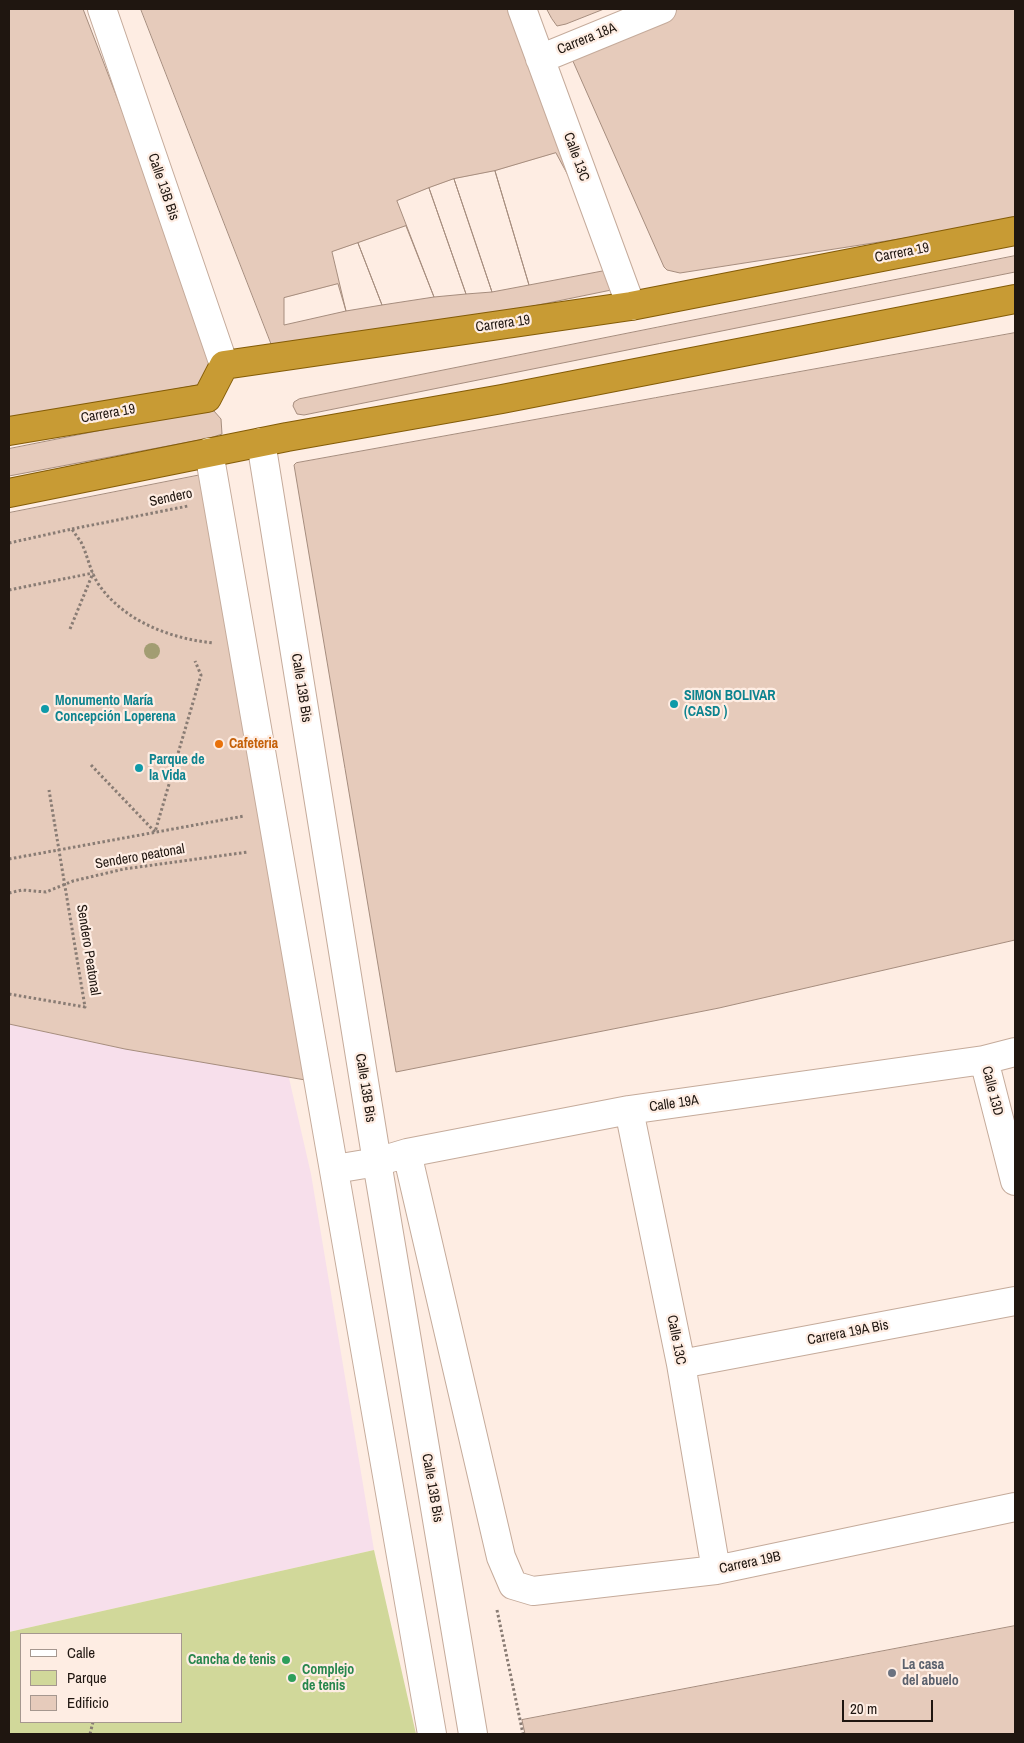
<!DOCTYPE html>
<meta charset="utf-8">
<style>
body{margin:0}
#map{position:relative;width:1024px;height:1743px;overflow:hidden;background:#feede3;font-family:"Archivo Narrow",sans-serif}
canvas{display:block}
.frame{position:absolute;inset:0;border:10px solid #1f1610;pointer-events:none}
.legend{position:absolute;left:20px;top:1633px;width:162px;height:90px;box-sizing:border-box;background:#feede3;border:1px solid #a5978f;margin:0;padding:6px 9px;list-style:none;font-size:15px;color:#1f1610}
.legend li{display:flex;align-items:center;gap:10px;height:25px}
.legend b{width:25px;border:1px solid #a5978f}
.scale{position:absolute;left:842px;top:1700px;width:91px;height:22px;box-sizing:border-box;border:2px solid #1f1610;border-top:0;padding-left:6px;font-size:15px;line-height:18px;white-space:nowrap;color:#1f1610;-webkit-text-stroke:4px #feede3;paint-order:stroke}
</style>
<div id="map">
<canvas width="1024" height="1743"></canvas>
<div class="frame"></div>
<ul class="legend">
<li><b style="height:6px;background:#fff"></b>Calle</li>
<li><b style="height:14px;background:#d1d89a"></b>Parque</li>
<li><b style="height:14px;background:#e6cbbb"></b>Edificio</li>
</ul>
<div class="scale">20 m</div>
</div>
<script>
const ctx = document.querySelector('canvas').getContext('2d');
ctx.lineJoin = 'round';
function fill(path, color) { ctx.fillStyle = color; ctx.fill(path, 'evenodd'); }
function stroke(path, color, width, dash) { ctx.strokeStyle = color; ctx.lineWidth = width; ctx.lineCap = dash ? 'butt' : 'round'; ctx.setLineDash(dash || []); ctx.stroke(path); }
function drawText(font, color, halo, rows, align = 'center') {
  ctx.font = font + ' "Archivo Narrow",sans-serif'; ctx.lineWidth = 4.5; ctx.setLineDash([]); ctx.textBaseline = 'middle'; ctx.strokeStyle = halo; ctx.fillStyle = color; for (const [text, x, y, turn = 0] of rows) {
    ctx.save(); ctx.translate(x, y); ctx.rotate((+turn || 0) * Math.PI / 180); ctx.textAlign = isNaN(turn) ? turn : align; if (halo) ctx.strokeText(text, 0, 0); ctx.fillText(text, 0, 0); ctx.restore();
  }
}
fill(new Path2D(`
 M9,1024l116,25 161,16 25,109 63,376 -365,82z`), '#f7dfeb');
fill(new Path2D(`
 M374,1550l42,184h-407v-102zM21,1634h160v88h-160z`), '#d1d89a');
const building = new Path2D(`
 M9,9h74l140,364 -3,8 -211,38z
 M141,9h379l101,279 -341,70 -4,-2z
 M547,9h57l-38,15 -9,2 -5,-7z
 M679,9h336v212l-335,52 -13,-3 -3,-3 -92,-208 10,-12z
 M556,153l62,115 -89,17 -34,-114z
 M495,171l34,114 -37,7 -38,-113z
 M454,179l38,113 -26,2 -37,-106z
 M429,188l37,106 -32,3 -37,-96z
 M406,226l28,71 -52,8 -24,-62z
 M358,243l24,62 -36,6 -14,-59z
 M1015,256v16l-711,143 -7,-1 -4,-8 1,-4 5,-3z
 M338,284l8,27 -62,14v-27z
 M1015,333v607l-296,68 -323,64 -102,-607 2,-2z
 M203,410l11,1 7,8 1,15 -12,4 -201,38v-27z
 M206,474l111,608 -192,-33 -116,-25v-511z
 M1015,1626v108h-490l-3,-14z`);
fill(building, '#e6cbbb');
stroke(building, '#a68d7e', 1);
const minor = new Path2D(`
 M102,9l122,356
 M522,9l109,297
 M540,59l122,-50
 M261,442l116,720 96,572
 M209,452l223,1282
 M984,1060l31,121
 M629,1110l52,254 35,206
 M407,1153l94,404 12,28 20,6 183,-21 299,-63
 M335,1169l42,-7 30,-9 222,-43 355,-50 31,-8
 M681,1364l334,-63`);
const trunk = new Path2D(`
 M9,431l198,-33 17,-33 407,-59 384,-75
 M9,493l278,-56 215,-38 513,-100`);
stroke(minor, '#c5ab9b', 30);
stroke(trunk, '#845c07', 30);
stroke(new Path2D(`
 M72,529l116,-23
 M9,543l63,-14c3,5 6,9 9,13 7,14 9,30 18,43 26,37 73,54 115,58
 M9,590l84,-17
 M70,629l23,-56
 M91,765l64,67 46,-157 -6,-14
 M9,859l235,-43
 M9,893l13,-3 24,2 27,-11 51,-12 124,-17
 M9,994l76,13 -36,-217
 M497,1610l26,124
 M90,1734l3,-12`), '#897c74', 3, [2.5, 2.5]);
stroke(minor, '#fff', 28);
stroke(trunk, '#c89b34', 28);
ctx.fillStyle = '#a29d72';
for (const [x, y] of [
 [152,651]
]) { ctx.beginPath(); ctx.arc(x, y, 8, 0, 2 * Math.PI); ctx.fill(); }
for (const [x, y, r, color] of [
 [674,704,5,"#0f9aa8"],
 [45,709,5,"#0f9aa8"],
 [219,744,5,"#e8710a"],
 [139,768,5,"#0f9aa8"],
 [286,1660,5,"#2e9e5b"],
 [892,1673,5,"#6b7280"],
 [292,1678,5,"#2e9e5b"]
]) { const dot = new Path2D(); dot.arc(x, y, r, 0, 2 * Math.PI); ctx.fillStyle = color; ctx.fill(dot); stroke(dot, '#feede3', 2); }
drawText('14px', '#1f1610', '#feede3', [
 ["Carrera 18A",587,39,-22],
 ["Calle 13C",576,157,70],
 ["Calle 13B Bis",163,187,71],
 ["Carrera 19",902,253,-11],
 ["Carrera 19",503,324,-8],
 ["Carrera 19",108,414,-10],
 ["Sendero",171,498,-12],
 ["Calle 13B Bis",301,688,81],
 ["Sendero peatonal",140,857,-10],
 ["Sendero Peatonal",88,950,81],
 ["Calle 13B Bis",365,1088,81],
 ["Calle 13D",992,1091,76],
 ["Calle 19A",674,1104,-8],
 ["Carrera 19A Bis",848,1333,-11],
 ["Calle 13C",676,1340,79],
 ["Calle 13B Bis",432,1488,80],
 ["Carrera 19B",750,1563,-12]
]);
drawText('bold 14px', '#0d838f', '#feede3', [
 ["SIMON BOLIVAR",684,696],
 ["(CASD )",684,712],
 ["Monumento María",55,701],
 ["Concepción Loperena",55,717],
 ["Parque de",149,760],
 ["la Vida",149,776]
], 'left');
drawText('bold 14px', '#c56008', '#feede3', [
 ["Cafeteria",229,744]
], 'left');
drawText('bold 14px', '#27864d', '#feede3', [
 ["Cancha de tenis",276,1660],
 ["Complejo",302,1670,"left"],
 ["de tenis",302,1686,"left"]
], 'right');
drawText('bold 14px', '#5b616d', '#feede3', [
 ["La casa",902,1665],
 ["del abuelo",902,1681]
], 'left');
</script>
